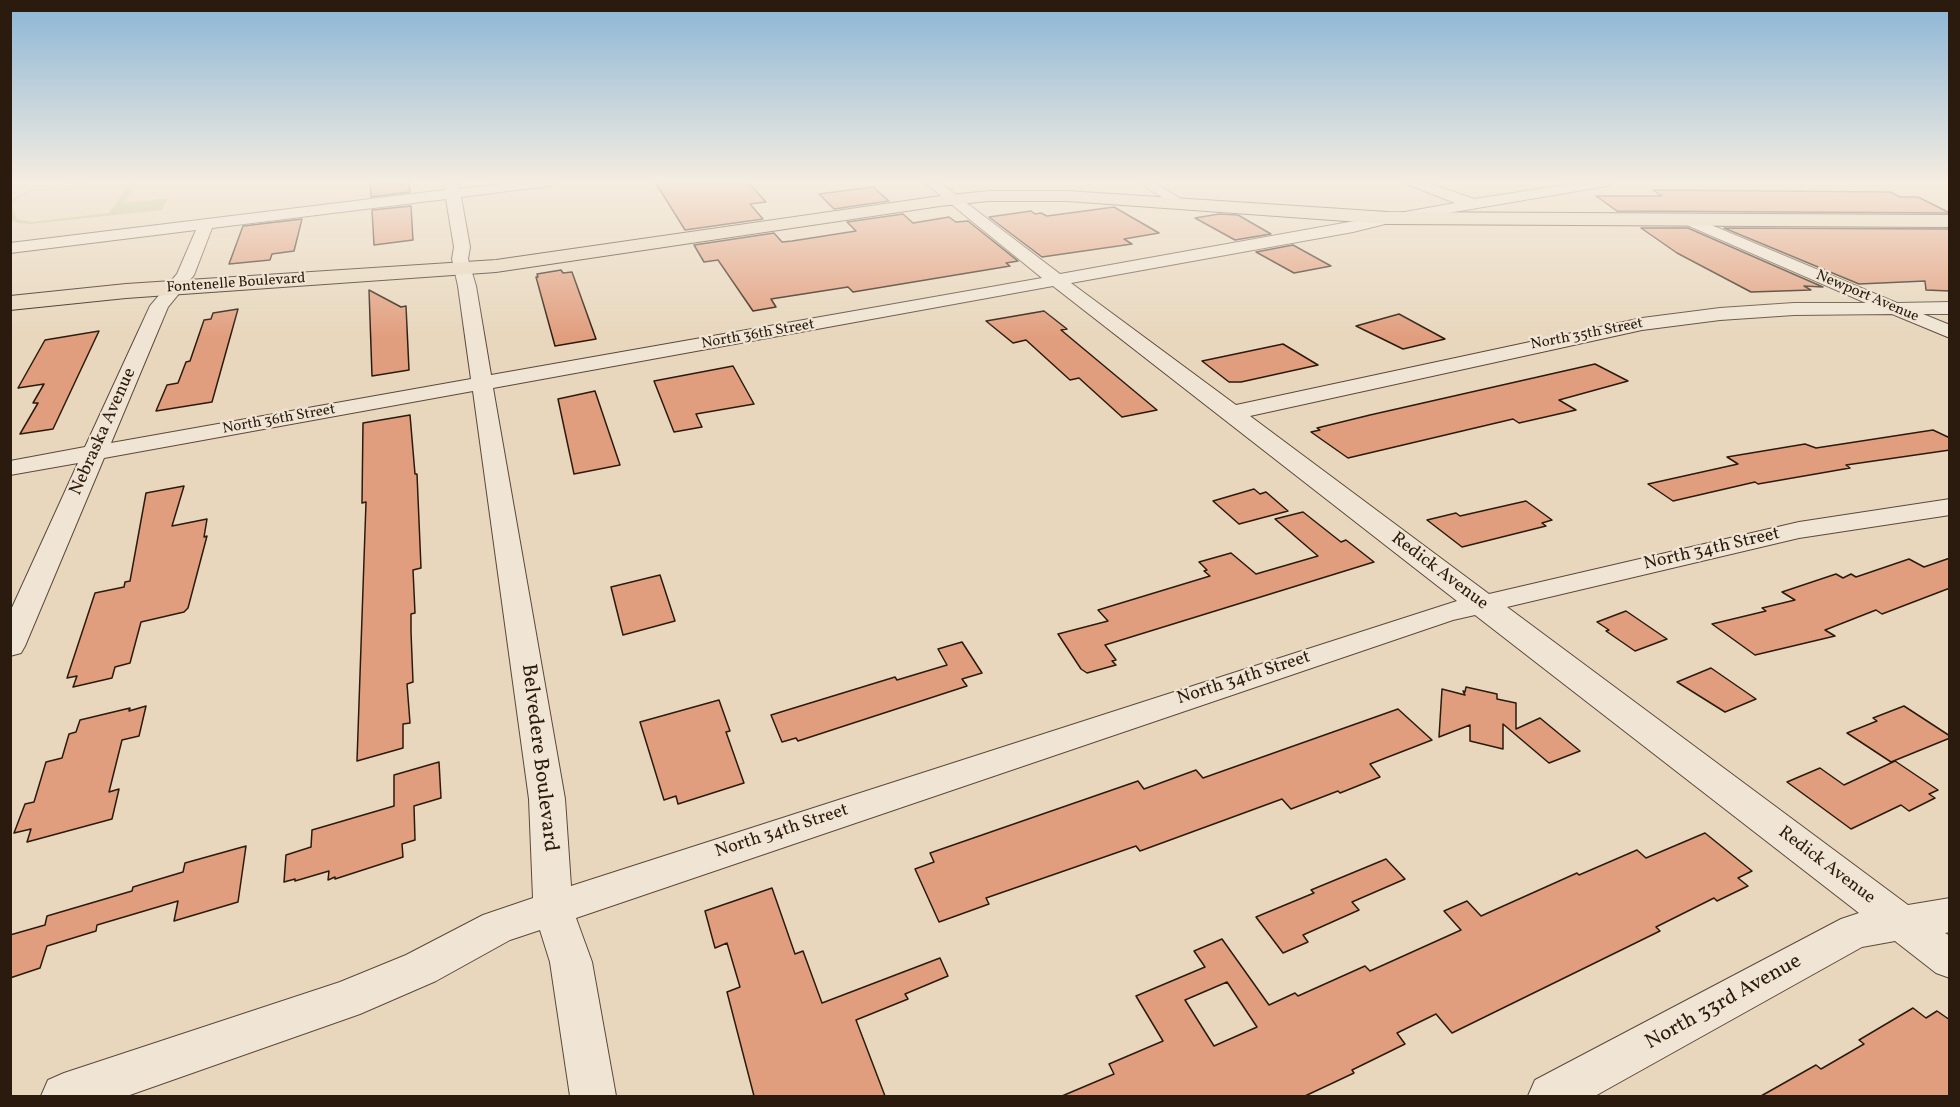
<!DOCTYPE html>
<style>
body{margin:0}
#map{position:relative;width:1960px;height:1107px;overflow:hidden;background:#e8d7bd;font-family:Vollkorn,serif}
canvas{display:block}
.frame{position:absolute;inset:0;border:12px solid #2b1b0e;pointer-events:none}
</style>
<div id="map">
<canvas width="1960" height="1107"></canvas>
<div class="frame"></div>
</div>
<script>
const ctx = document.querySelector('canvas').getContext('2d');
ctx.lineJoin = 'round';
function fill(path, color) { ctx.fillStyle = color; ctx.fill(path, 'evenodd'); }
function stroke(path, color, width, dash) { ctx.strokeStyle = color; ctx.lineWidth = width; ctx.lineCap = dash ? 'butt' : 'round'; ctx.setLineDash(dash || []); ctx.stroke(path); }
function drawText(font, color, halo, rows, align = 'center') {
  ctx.font = font + ' Vollkorn,serif'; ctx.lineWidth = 4.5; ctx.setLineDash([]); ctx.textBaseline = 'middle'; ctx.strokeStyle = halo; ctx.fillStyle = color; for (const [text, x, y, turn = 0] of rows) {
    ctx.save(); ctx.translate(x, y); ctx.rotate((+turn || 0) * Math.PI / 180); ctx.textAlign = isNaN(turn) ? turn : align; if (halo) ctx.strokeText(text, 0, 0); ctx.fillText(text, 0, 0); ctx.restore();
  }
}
fill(new Path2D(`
 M78,182h10c-20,2 -65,4 -76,23l5,14 14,3 78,-9 22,-31h6l-13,21 45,-5 -7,12 -133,14 -11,-1 -7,-3v-20l20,-10z`), '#bbbd8e');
const building = new Path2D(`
 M370,182h39l1,10 -39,5z
 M655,182h93l18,20 -16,2 13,15 -78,11z
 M873,187l16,14 -55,8 -15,-15z
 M1653,190l237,2 10,5h18l32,16 -333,-2 -21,-15h66z
 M411,206l2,34 -39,5 -2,-35z
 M1114,207l45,26 -35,6 8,5 -90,13 -53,-40 42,-6 4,3 6,-1 6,3z
 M903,214l10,9 36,-6 7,5 12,-1 50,40 -12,2 4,3 -157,26 -5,-5 -77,12 5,8 -23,4 -35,-51 -14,2 -10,-17 80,-12 8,9 10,-1 64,-10 -9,-9z
 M1219,214l19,1 33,19 -36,6 -40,-22z
 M302,219l-8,32 -22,3 -2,6 -41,4 14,-38z
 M1641,228h47l135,59 -19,-1 7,4 -60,2 -74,-39z
 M1724,228l226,1v62l-24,-1 -1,-9 -66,3z
 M1293,245l38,21 -37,7 -38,-21z
 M561,270l2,3 9,-1 24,67 -41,7 -19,-69h2l-1,-3z
 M369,290l32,17 5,-1 3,64 -37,6z
 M238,309l-26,93 -56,9 11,-26 11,-2 8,-21 4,-1 14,-41 7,-1 2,-6z
 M1044,311l23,18 -6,1 96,80 -35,7 -43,-39 -9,2 -44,-40 -13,3 -27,-22z
 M1399,314l46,25 -42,10 -47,-23z
 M99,331l-46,98 -33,5 18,-31h-5l11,-19 -26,4 27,-48z
 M1283,344l35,21 -77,17h-12l-27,-21z
 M1595,364l33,17 -69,19 17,10 -57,13 -6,-4 -165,39 -37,-26 9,-2 -3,-2 53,-13z
 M733,366l21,38 -58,10 6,13 -28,5 -20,-51z
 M595,391l25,74 -46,9 -16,-75z
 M410,415l5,59h2l4,94 -8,2 2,43 -4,1v18l2,50 -6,2 3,39 -7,1v24l-46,13 9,-259 -4,1 1,-80z
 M1933,430l17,8v12l-104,15 4,3 -92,16 -3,-2 -82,19 -25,-17 90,-20 -11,-7 78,-13 11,4z
 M184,486l-12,40 35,-7 -3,18 3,-1 -19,72 -4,4 -43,10 -11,41 -15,4 -3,11 -39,9 4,-11 -10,2 28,-85 29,-6 1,-5 5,-1 16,-88z
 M1254,489l6,5 6,-2 22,19 -49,13 -26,-23z
 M1526,501l26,19 -10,3 4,3 -84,21 -35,-27 29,-7 4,3z
 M1303,512l38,30 5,-2 28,22 -269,83 11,15 -4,1 4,4 -29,8 -6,-4 -23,-35 50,-13 -10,-11 112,-34 -6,-5 3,-1 -8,-8 32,-9 25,21 62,-18 -43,-37z
 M1950,558v30l-68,26 -6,-4 -51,20 10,6 -80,19 -43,-31 54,-13 -4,-3 33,-8 -13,-8 54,-18 7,4 8,-4 5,3 53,-18 15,8z
 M660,575l15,46 -52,14 -12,-48z
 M1626,611l41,28 -32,12 -29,-20 3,-1 -12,-8z
 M962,642l20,31 -20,6 5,7 -169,55 -2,-3 -14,4 -11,-27 124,-38 2,3 50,-15 -9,-16z
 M1711,668l45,31 -31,13 -48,-30z
 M1466,687l31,7v5l19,4v26l24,-11 40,33 -31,12 -46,-39v25l-33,-8v-16l-31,12 3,-48 23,6 -2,-4 2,1z
 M719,700l11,31 -4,1 18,51 -66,21 -2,-8 -12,4 -24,-78z
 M146,706l-7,30 -17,4 -13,52 10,-3 -7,30 -85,23 4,-13 -17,4 11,-29 9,-2 12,-40 16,-4 7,-24 7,-2 4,-12 50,-12 -1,3z
 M1904,706l46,30v2l-59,24 -44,-29 30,-12 -4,-3z
 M1398,709l34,31 -62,24 10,13 -40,16 -2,-2 -47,18 -9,-10 -142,52 -4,-5 -150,52 3,6 -50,18 -24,-53 19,-7 -4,-9 208,-72 6,8 52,-19 7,8z
 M1895,761l43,29 -9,4 6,4 -26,13 -8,-6 -50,24 -64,-47 33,-14 24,17z
 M439,762l2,36 -27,8 1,34 -13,4 1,13 -68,22v-2l-7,3 1,-9 -34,10v-2l-11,3 2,-27 25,-8 1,-17 82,-24v-31z
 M1705,833l47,38 -14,7 10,8 -31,15 -3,-3 -58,29 4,4 -208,102 -16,-19 -39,19 8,11 -53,26 2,3 -49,23h-243l52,-22 -5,-10 54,-23 -27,-45 69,-29 -11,-16 28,-12 47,66 26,-12 3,3 67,-30 5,5 91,-41 -17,-19 23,-10 14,15 96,-43 2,2 58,-25 9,8zM1227,982l30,45 -43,19 -29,-46z
 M246,846l-8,56 -64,19 4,-20 -81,24 -1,6 -49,15 -7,22 -30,10v-43l35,-10 2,-9 85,-25 1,-4 50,-15 2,-9z
 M1386,859l19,20 -53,23 7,8 -56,25 5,7 -25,11 -27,-36 58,-24 -3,-3z
 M772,888l23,66 8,-3 19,52 118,-45 8,18 -43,18 3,5 -52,21 29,76h-131l-27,-104 13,-5 -13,-44 -12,5 -10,-37z
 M1913,1008l13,10 11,-7 13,9v76h-189l55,-31 5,4 43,-25 -5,-4z`);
fill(building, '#e19e7e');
stroke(building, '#2b1b0e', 1.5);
const minor = new Path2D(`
 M444,182h14l1,7 59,-7h38l-7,4 -88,11 9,50 -2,12 8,27 15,89 551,-97 -118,-96h15l121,92 395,-71 -46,-18 -2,-3h19l48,17 110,-17h30l-7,4 -218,37 -36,9 -282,51 165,122 406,-87 78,-10 74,-5h72l-186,-81 -3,-3 8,-5 212,89 53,-1v12h-27l27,11v13l-58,-24 -98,1 -74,5 -78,10 -392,86 239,178 310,-72 151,-23v16l-151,23 -292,69 401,298 42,-7v34l-5,1 5,3v42l-14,-5 -41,-32 -33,6 -267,149h-67l7,-16 306,-161 18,-6 -384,-298 -22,5 -877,298 16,44 24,134h-46l-20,-134 -10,-32 -30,10 -74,41 -76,33 -233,82h-86l7,-16 16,-7 276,-91 66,-27 77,-40 50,-17 -4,-99 -56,-408 -369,67 -79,188 -4,7 -11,3v-44l68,-149 -68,12v-14l75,-14 65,-141 27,-32 19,-44 -186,23v-10l435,-53zM446,199l8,48 -2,12 6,27 13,93 -360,64 57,-136 26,-32 18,-47zM1053,286l404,315 -886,285 -6,-87 -72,-411z
 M1138,182h16l35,22 -7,4 -5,-1z`);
const major = new Path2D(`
 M989,191h78l321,21 562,3v12l-562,-3 -321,-23h-78l-49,5 -444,66 -370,26 -116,12v-14l116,-12 370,-24 444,-64z`);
stroke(minor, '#5a4a3a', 2);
stroke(major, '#2b1b0e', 2);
fill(minor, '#f0e5d4');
fill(major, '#e8d7bd');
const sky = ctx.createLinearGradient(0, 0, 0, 337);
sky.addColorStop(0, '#8ab5d6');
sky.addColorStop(0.54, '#f5ede1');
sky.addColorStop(1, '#f5ede100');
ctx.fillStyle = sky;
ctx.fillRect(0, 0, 1960, 337);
drawText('15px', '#2b1b0e', '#f0e5d4', [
 ["Fontenelle Boulevard",236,284,-4],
 ["Newport Avenue",1867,297,23],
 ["North 36th Street",758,335,-10],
 ["North 35th Street",1587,335,-11],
 ["North 36th Street",279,420,-10]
]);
drawText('18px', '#2b1b0e', '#f0e5d4', [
 ["Nebraska Avenue",104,432,-66],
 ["North 34th Street",1712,550,-13],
 ["Redick Avenue",1439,572,37],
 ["North 34th Street",1244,679,-18],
 ["North 34th Street",782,832,-18],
 ["Redick Avenue",1826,866,37]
]);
drawText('21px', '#2b1b0e', '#f0e5d4', [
 ["Belvedere Boulevard",538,758,83],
 ["North 33rd Avenue",1724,1003,-29]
]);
</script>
